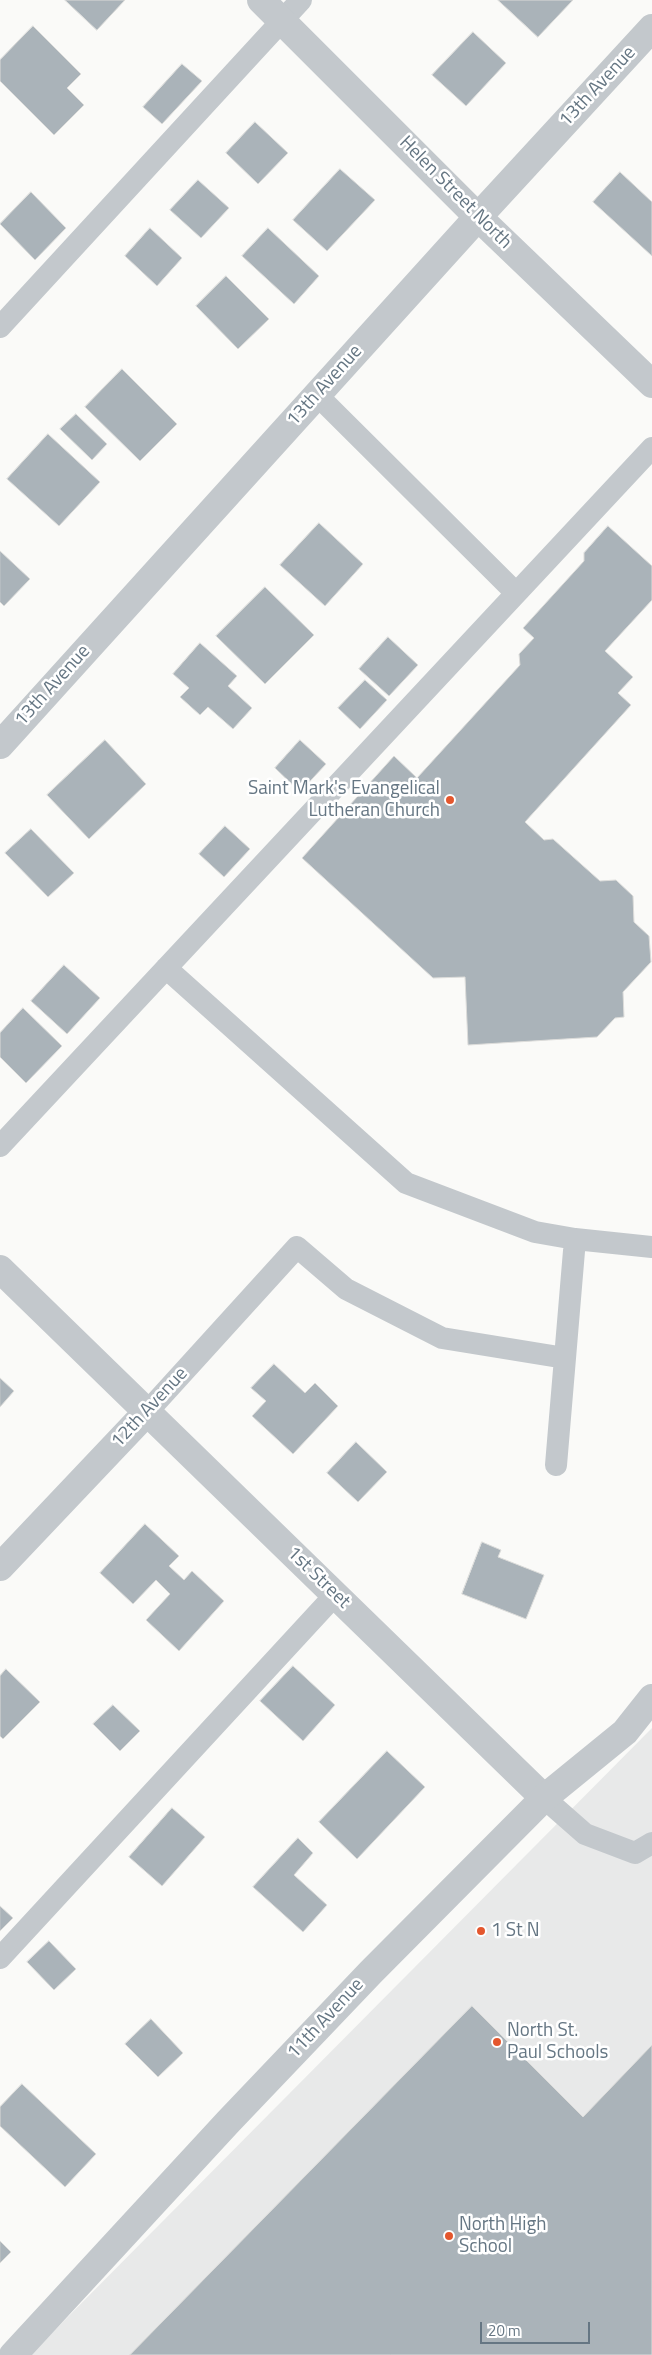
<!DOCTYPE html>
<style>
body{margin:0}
#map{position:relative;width:652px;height:2355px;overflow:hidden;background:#fafaf8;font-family:"Titillium Web",sans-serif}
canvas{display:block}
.scale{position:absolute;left:480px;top:2322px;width:110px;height:22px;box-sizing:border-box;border:2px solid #657683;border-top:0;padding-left:6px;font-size:15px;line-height:18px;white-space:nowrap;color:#657683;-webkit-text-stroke:4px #fff;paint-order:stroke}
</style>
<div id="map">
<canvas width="652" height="2355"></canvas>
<div class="scale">20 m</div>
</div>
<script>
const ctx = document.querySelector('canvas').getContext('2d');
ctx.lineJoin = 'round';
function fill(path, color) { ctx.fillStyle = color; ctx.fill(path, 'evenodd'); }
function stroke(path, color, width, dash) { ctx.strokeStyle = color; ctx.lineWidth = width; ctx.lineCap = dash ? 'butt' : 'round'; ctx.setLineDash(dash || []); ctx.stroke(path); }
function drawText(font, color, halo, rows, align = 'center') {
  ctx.font = font + ' "Titillium Web",sans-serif'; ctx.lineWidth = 5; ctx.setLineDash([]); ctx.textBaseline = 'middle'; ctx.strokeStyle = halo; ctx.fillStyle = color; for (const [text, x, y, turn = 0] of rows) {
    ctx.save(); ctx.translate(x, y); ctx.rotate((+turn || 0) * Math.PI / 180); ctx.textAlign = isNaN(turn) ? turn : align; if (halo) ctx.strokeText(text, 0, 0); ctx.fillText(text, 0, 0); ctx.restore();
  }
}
fill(new Path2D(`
 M652,1728v627h-622z`), '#e8e9e9');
const building = new Path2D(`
 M65,0h60l-28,30z
 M498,0h75l-35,37z
 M33,26l48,48 -14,14 17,17 -30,30 -54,-54v-21z
 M473,32l33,31 -40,43 -34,-31z
 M182,64l20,17 -40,43 -19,-17z
 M255,122l33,31 -30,31 -32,-31z
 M340,169l35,31 -48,51 -34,-31z
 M620,172l32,30v54l-59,-54z
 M198,180l31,28 -28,30 -31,-28z
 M31,192l35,36 -31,32 -35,-36z
 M150,228l32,30 -25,28 -32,-30z
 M268,228l51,48 -25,28 -52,-48z
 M226,276l43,43 -31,30 -42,-43z
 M122,369l55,55 -37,37 -55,-54z
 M76,414l31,30 -15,16 -32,-31z
 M48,434l52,48 -41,44 -52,-47z
 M319,523l44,41 -38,42 -45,-41z
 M608,526l44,40v34l-47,51 28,26 -15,16 13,12 -106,117 19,18 9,-1 47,42 16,-1 17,16 1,26 15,14 2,26 -28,30 1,25 -9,1 -18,19 -129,8 -3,-68 -32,1 -131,-120 92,-102 23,22 103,-113 -1,-11 15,-16 -11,-10 61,-67v-8z
 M0,551l30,28 -26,27 -4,-4z
 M265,587l49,48 -49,49 -49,-48z
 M388,637l30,28 -29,31 -30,-27z
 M200,643l37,33 -9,10 24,22 -19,21 -25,-22 -8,8 -20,-18 9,-9 -16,-14z
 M365,680l22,20 -27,29 -22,-21z
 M105,740l41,44 -57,55 -42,-44z
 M300,740l26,24 -26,28 -25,-24z
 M225,826l25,23 -26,28 -25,-23z
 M31,829l43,44 -26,24 -43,-44z
 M64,965l36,33 -33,36 -36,-33z
 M23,1008l39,38 -36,37 -26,-26v-24z
 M274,1364l31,29 10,-10 23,23 -45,48 -41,-38 14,-15 -15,-13z
 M0,1378l14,13 -14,16z
 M356,1442l31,30 -29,30 -31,-29z
 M145,1524l34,32 -10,10 15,14 8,-9 32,30 -45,50 -33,-31 24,-26 -14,-14 -23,24 -33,-31z
 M482,1542l19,8 -3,7 46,18 -18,44 -64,-25z
 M293,1666l42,39 -32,36 -43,-40z
 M6,1669l34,33 -37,37 -3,-3v-60z
 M113,1705l27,26 -20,20 -27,-27z
 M387,1751l38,36 -68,72 -38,-37z
 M172,1808l33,29 -43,49 -33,-29z
 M298,1838l15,15 -19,22 33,30 -24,27 -50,-45z
 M0,1906l13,12 -13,13z
 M49,1941l27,28 -22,21 -27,-28z
 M472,2006l111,111 69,-72v310h-522z
 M151,2019l32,34 -25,24 -33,-33z
 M22,2084l74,70 -31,33 -65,-61v-19z
 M0,2241l11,11 -11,11z`);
fill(building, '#aab3b9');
stroke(building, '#dcdcda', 1);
stroke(new Path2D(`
 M0,327l301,-327
 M317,395l199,198
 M166,968l240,215 129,49 40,7 77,8
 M0,1146l652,-698
 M147,1412l150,-165 49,42 96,49 123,20
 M556,1465l19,-226
 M544,1798l41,36 50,19 17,-10
 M0,1958l335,-363`), '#c3c8cc', 22);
stroke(new Path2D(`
 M261,0l217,217 174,167
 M0,745l478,-528 174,-189
 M0,1269l544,529
 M0,1567l147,-155`), '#c3c8cc', 28);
stroke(new Path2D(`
 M13,2355l215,-233 143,-150 173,-174 81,-66 27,-34`), '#c3c8cc', 28);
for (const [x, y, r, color] of [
 [450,800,5,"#e4572e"],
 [481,1931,5,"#e4572e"],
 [497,2042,5,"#e4572e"],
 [449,2236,5,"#e4572e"]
]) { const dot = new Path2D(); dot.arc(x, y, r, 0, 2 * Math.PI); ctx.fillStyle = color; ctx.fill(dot); stroke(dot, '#fff', 2); }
drawText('19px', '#657683', '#fff', [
 ["13th Avenue",598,87,-47],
 ["Helen Street North",455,193,45],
 ["13th Avenue",325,386,-48],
 ["13th Avenue",53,686,-48],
 ["12th Avenue",150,1408,-47],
 ["1st Street",318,1578,44],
 ["11th Avenue",326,2019,-47]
]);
drawText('19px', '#657683', '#fff', [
 ["Saint Mark's Evangelical",440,789,"right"],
 ["Lutheran Church",440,811,"right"],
 ["1 St N",491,1931],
 ["North St.",507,2031],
 ["Paul Schools",507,2053],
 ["North High",459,2225],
 ["School",459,2247]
], 'left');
</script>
